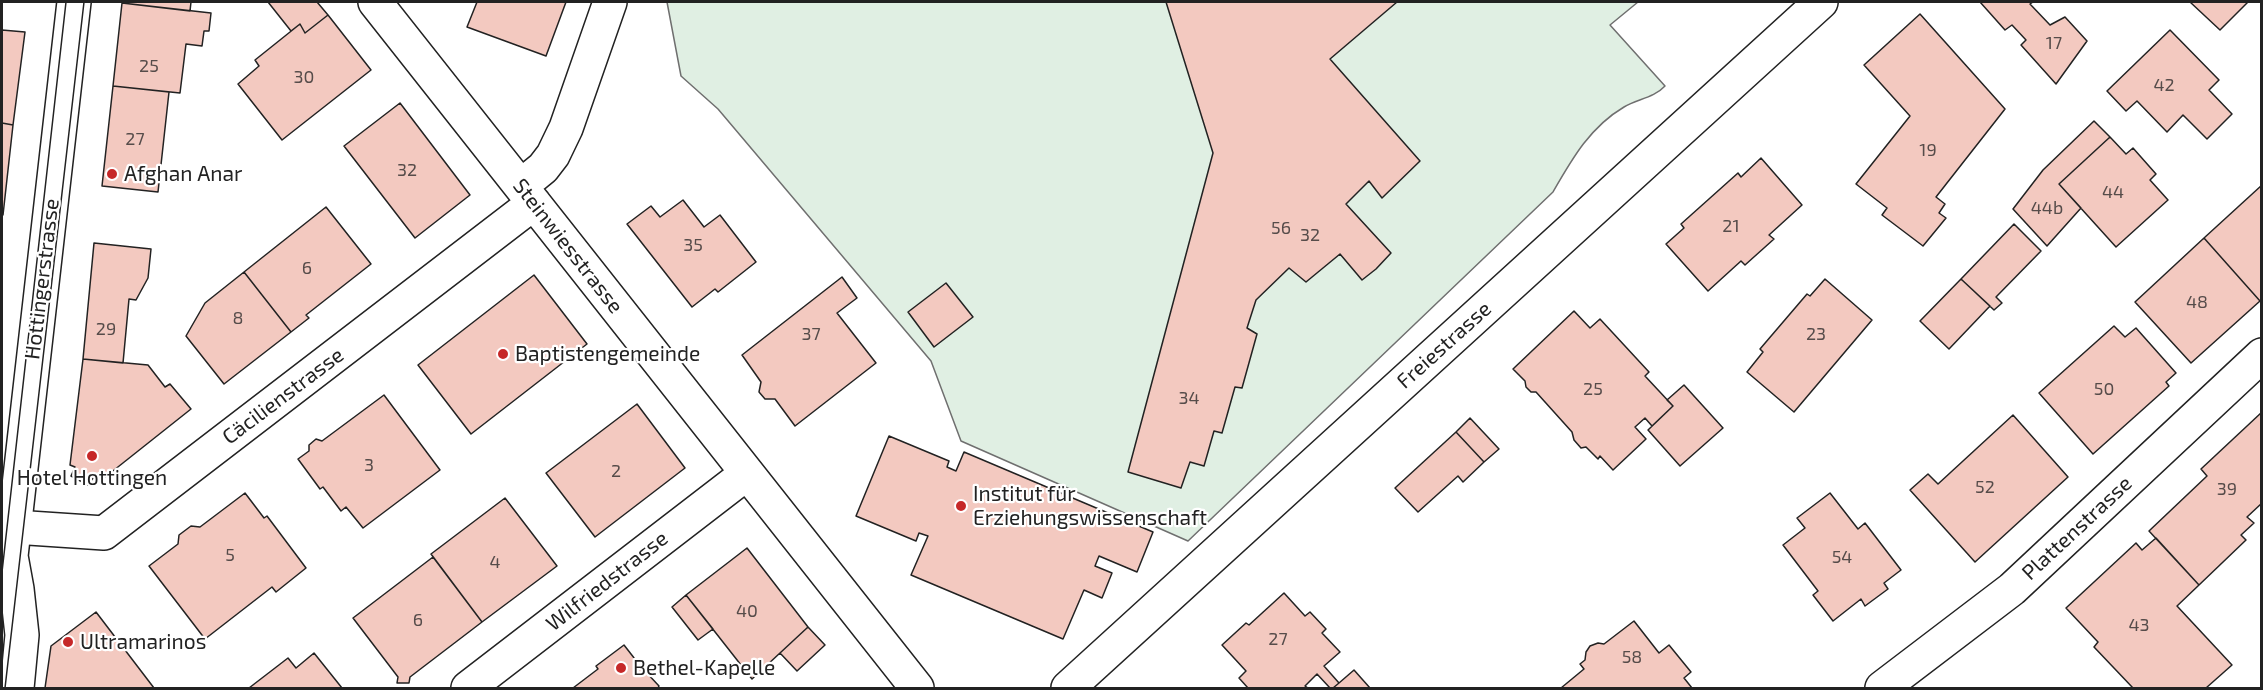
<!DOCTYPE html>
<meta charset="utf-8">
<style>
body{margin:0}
#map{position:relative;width:2263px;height:690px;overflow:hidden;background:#fff;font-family:"Exo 2",sans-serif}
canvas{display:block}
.frame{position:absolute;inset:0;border:3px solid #222;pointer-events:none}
</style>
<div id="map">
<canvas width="2263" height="690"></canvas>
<div class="frame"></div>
</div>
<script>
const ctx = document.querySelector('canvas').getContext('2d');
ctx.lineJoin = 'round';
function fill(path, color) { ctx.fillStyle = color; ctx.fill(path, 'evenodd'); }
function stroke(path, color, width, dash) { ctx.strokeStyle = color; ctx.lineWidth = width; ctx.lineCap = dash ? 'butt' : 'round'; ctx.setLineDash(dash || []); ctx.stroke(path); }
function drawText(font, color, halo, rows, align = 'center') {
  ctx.font = font + ' "Exo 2",sans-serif'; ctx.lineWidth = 4.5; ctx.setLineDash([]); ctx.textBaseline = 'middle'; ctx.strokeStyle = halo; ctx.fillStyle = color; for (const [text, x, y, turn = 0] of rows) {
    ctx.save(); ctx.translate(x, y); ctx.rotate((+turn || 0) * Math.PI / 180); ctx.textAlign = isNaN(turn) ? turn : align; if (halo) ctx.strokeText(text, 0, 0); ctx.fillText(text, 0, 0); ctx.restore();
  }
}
const green = new Path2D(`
 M667,2h971l-28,23 55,61c-11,12 -28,13 -41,21 -34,20 -52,52 -71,85l-365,349 -227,-100 -30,-80 -213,-252 -37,-33z`);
fill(green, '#e0efe3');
stroke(green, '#6f6f6f', 1.5);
const building = new Path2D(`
 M122,2h69l-1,9 -68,-8z
 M268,2h49l11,13 -23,18 -5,-9 -9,7z
 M477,2h89l-20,54 -79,-29z
 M1166,2h231l-67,57 90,102 -38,37 -13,-17 -23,23 45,49 -15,16 -14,11 -22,-26 -34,28 -17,-14 -33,32 -9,28 10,6 -15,54 -7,-1 -13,46 -8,-2 -10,35 -14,-4 -9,26 -53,-16 85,-319z
 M1980,2h53l-3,2 20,21 15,-8 22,24 -31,43 -35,-39 5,-5 -14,-15 -7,5z
 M2190,2h58l-28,28z
 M122,3l89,10 -2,18h-5l-2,15 -16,-2 -6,49 -67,-7z
 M1920,14l85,95 -69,88 9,7 -6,9 7,5 -23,28 -41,-31 5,-7 -31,-24 54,-68 -46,-51z
 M328,15l43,55 -89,70 -44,-56 21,-18 -4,-6 45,-36 5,9z
 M2,30l23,2 -12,93 -11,-2z
 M2170,30l49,50 -10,10 23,24 -25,25 -24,-24 -16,17 -30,-31 -11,10 -19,-20z
 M113,86l56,6 -11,100 -56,-6z
 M400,103l70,92 -55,43 -71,-92z
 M2094,121l16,16 -51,47 22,24 -34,38 -34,-37 30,-39z
 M2,123l11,2 -10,90h-1z
 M2110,137l16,17 7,-6 23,26 -6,6 18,20 -52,47 -57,-63z
 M1761,158l41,47 -33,30 5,4 -29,26 -4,-4 -33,30 -42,-47 18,-16 -3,-4 57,-51 3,4z
 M2262,185v114l-2,2 -56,-63z
 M683,200l21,27 16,-12 36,47 -38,30 -3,-3 -23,18 -65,-83 24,-18 9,11z
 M326,207l45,57 -65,51 3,3 -18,14 -47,-60z
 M2014,224l27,27 -45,46 6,6 -8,7 -33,-31z
 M2204,238l56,63 -69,62 -56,-61z
 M94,243l57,6 -3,29 -12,22 -7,-1 -6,64 -40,-4z
 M244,272l47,60 -67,52 -38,-48 19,-33z
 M534,275l53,69 -116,90 -53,-69z
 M842,277l15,21 -20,15 39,50 -81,63 -20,-27h-10l-6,-7 2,-10 -19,-27z
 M1825,279l47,41 -78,92 -47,-40 16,-20 -3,-3 47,-55 3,2z
 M1961,279l29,27 -41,43 -29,-28z
 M946,283l27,34 -39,30 -26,-35z
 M1574,311l16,17 10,-9 49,53 -4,4 28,30 -21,20 -7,-8 -10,9 11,12 -33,31 -13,-14 -2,3 -12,-12 -5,1 -7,-8 -2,-8 -36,-40h-5l-5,-5 -1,-6 -12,-12z
 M2114,326l11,11 11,-9 40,45 -10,9 3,4 -76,68 -54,-61z
 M83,359l65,6 17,22 5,-3 21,25 -92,73 -6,-4 -5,7 -17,-9 4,-9 -5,-2z
 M1684,385l39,43 -43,38 -32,-36 25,-24 -6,-6z
 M384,395l56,75 -77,58 -17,-21 -5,4 -18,-24 -3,2 -22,-30 11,-8v-6l7,-6 6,2z
 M637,404l48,64 -90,69 -49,-64z
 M2262,412v91l-15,14 7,6 -13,12 5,5 -47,45 -50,-54 58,-55 -6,-7z
 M2013,415l55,62 -93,85 -65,-72 18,-16 10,10z
 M1470,418l29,31 -15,13 -28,-30z
 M1456,432l28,30 -21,20 -5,-6 -40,36 -23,-24z
 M889,436l60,25 -2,6 9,4 8,-19 189,80 -16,40 -38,-16 -4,10 17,7 -10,25 -18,-8 -21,49 -152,-64 17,-39 -9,-3 -3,8 -60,-25z
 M245,493l19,25 3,-2 39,52 -30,24 -4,-5 -67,52 -56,-73 29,-22 1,-9 12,-9 9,1z
 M1830,493l28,36 7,-6 36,47 -17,13 4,6 -23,17 -4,-7 -28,22 -20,-26 5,-4 -35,-46 22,-17 -8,-10z
 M505,498l52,68 -75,56 -51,-68z
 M2156,538l43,47 -22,21 55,59 -26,23h-73l-39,-41 4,-5 -32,-34 70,-65 6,7z
 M747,548l61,79 -56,52 -66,-84z
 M433,557l49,65 -72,55 -1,6h-12l1,-6 -45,-59z
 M1284,593l21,23 5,-4 16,17 -4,4 18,19 -16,14 15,17 -6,5h-3l-13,-14 -12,12 3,2h-60l-9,-10 7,-7 -24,-26 24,-22 3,2z
 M686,595l27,34 -15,11 -26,-33z
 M96,612l58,76h-109l6,-42z
 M1634,621l25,32 10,-8 22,27 -7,6 8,10h-131l23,-19 -4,-5 5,-4 1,-8 4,-6 8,-3 6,1z
 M808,627l17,18 -28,26 -17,-18z
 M624,645l14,18 2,-2 7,8 -2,2 14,15 -1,2h-85l25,-19 -2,-3z
 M314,653l28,35h-93l39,-30 8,10z
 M1354,670l16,18h-37l6,-5z`);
fill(building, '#f3c9c0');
stroke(building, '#222', 1.5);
const street = new Path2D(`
 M375,2l542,686
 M521,186l22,-18 10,-13 13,-27 44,-126
 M14,527l90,6 430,-330
 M468,688l278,-214
 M1068,688l753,-686
 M1882,688l130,-99 250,-234`);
const secondary = new Path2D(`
 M17,688l5,-53 -5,-46 -6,-33 63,-554`);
stroke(street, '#222', 36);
stroke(secondary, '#222', 36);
stroke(street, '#fff', 33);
stroke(secondary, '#fff', 33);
stroke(new Path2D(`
 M2,572l64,-570
 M5,688l79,-686`), '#222', 1.5);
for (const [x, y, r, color] of [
 [112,174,6,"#c62828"],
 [503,354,6,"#c62828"],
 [92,456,6,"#c62828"],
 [961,506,6,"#c62828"],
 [68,642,6,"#c62828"],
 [621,668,6,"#c62828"]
]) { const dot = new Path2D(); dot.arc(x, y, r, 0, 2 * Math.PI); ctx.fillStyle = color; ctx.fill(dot); stroke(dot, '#fff', 2); }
drawText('18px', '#564c4a', null, [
 ["17",2054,43],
 ["25",149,66],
 ["30",304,77],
 ["42",2164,85],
 ["27",135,139],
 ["19",1928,150],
 ["32",407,170],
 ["44",2113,192],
 ["44b",2047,208],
 ["21",1731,226],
 ["56",1281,228],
 ["32",1310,235],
 ["35",693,245],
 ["6",307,268],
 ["48",2197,302],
 ["8",238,318],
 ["29",106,329],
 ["37",811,334],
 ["23",1816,334],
 ["25",1593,389],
 ["50",2104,389],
 ["34",1189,398],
 ["3",369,465],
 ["2",616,471],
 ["52",1985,487],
 ["39",2227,489],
 ["5",230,555],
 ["54",1842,557],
 ["4",495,562],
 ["40",747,611],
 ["6",418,620],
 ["43",2139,625],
 ["27",1278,639],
 ["58",1632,657]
]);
drawText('21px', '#222', '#fff', [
 ["Afghan Anar",124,174],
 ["Baptistengemeinde",515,354],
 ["Hotel Hottingen",92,478,"center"],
 ["Institut für",973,494],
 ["Erziehungswissenschaft",973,518],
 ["Ultramarinos",80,642],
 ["Bethel-Kapelle",633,668]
], 'left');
drawText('21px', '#222', '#fff', [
 ["Steinwiesstrasse",568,246,52],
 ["Hottingerstrasse",42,279,-83],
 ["Freiestrasse",1444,345,-42],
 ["Cäcilienstrasse",283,396,-37],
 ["Plattenstrasse",2077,528,-43],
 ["Wilfriedstrasse",607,581,-38]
]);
</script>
